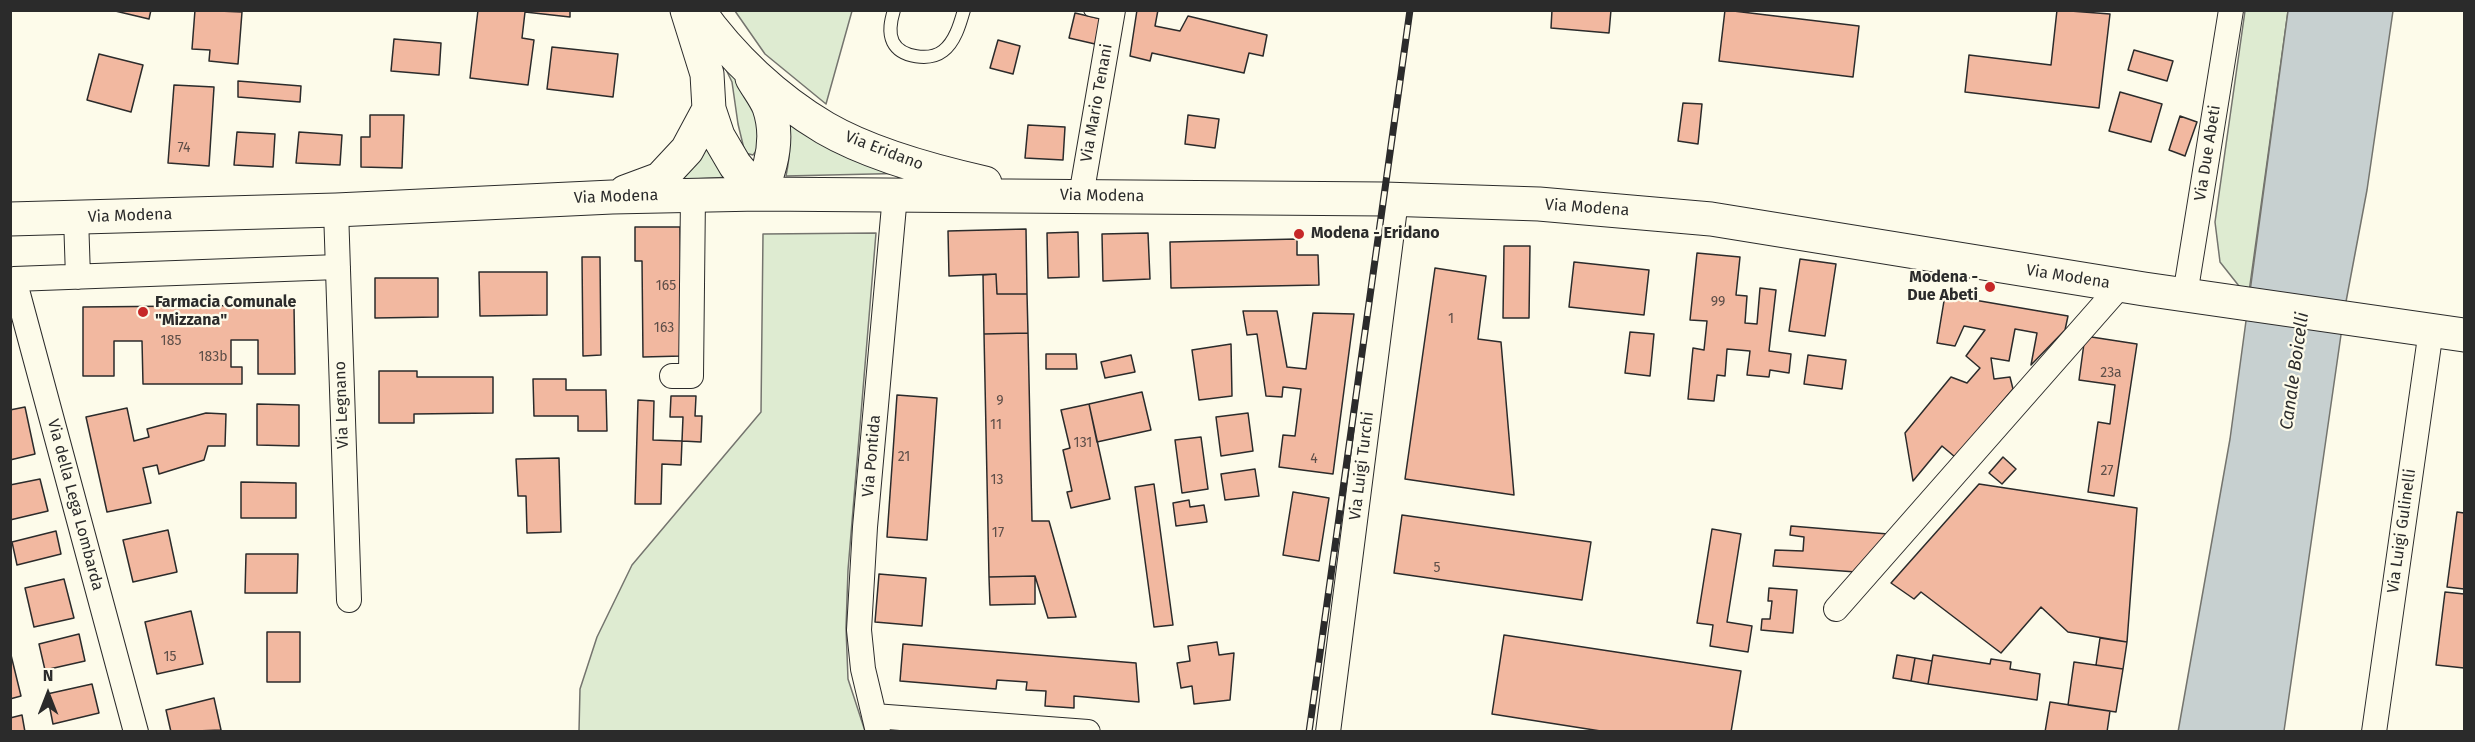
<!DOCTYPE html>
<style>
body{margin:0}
#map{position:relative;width:2475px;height:742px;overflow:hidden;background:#fdfbea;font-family:"Fira Sans",sans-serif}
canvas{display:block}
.frame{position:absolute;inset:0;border:12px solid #2b2b2b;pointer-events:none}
.north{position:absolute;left:18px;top:664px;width:60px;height:60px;-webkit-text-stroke:4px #fdfbea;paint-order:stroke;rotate:0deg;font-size:16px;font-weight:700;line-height:24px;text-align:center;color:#2b2b2b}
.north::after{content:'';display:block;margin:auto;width:21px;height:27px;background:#2b2b2b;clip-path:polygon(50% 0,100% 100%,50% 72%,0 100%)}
</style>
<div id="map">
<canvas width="2475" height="742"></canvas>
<div class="frame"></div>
<div class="north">N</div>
</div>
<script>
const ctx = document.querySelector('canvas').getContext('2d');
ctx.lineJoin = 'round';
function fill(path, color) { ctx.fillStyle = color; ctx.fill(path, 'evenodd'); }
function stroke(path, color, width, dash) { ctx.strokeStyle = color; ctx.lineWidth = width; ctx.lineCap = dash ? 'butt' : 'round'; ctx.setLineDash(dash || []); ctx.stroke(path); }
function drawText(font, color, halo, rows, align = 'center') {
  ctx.font = font + ' "Fira Sans",sans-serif'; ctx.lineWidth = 4.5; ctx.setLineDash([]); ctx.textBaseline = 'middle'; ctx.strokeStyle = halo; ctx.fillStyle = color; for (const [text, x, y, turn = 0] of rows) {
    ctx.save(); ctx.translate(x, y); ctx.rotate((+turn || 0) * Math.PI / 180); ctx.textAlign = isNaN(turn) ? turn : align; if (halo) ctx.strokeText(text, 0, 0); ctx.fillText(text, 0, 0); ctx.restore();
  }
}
const green = new Path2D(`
 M735,11h117l-26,93 -61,-50z
 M2245,11h43l-39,281 -10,-6 -19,-24 -5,-40z
 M718,53c15,20 58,78 35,102l-8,-2 -7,-29 -6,-42z
 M783,113l133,60 -130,3c5,-25 5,-38 -3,-63z
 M707,136l26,41 -59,3z
 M876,233l-28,337 -2,58 2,51 17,52h-286l1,-42 17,-52 35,-72 129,-153 2,-178z`);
fill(green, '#deebd1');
stroke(green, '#74746e', 1.5);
const water = new Path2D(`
 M2288,11h105l-26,179 -22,117 -61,424 -106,1 52,-293z`);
fill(water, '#c7d0d0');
stroke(water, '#74746e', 1.5);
const building = new Path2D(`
 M111,10h40l-2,9z
 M195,10l47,2 -4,52 -29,-3 1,-11 -18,-1z
 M478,10h92v7l-45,-5 -3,26 12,2 -6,45 -58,-7z
 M1137,10h21l-3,16 25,5 8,-15 79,19 -4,21 -14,-3 -5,20 -92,-20 -2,8 -20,-5z
 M1552,10h59l-2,23 -58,-5z
 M1725,10l134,16 -6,51 -134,-16z
 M2057,10l53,4 -11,94 -134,-16 4,-37 82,10z
 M1075,13l26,6 -6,25 -26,-6z
 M394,39l47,4 -2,32 -48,-4z
 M998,40l22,6 -7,28 -23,-6z
 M552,47l66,7 -5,43 -66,-8z
 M2134,50l39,11 -6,20 -39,-11z
 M99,54l44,11 -12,47 -44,-12z
 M238,81l63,5 -1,16 -62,-5z
 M174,85l40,2 -5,79 -41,-3z
 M2120,92l42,12 -11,38 -42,-11z
 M1683,103l19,1 -4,40 -20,-3z
 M370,115h34l-2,53 -41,-1v-30h9z
 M1188,115l31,4 -4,29 -30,-4z
 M2180,116l17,6 -12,34 -16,-6z
 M1028,125l37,2 -2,33 -38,-2z
 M237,132l38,2 -2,33 -39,-2z
 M299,132l43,3 -2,30 -44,-2z
 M635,227h45l2,129 -39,1 -1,-96h-7z
 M1026,229l1,65h-30l-1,-20 -47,2 -1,-45z
 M1078,232l1,45 -31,1 -1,-45z
 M1148,233l2,46 -47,2 -1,-47z
 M1297,239v16h21l1,30 -148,3 -1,-46z
 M1504,246h26l-1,72h-26z
 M1697,253l43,4 -4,38 11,1 -2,27 12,1 3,-36 16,2 -7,61 22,3 -2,19 -19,-3 -1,7 -22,-2 3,-24 -23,-2 -2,27 -8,-1 -3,26 -26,-2 5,-51 11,2 3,-29 -17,-1z
 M582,257h18l1,98 -18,1z
 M1800,259l36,5 -11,72 -36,-5z
 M1574,262l75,8 -5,45 -75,-8z
 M1435,268l51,8 -8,63 23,3 13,153 -109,-16z
 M479,272h68v43l-67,1z
 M996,274l1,20h30l1,39 -44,1 -1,-59z
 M375,278h63v39l-63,1z
 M1945,295l123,21 -3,14 -34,35 6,-32 -22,-4 -6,32 -18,-3 3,21 16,-2 3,12 -58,68 -13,-11 -29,35 -8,-48 46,-56 16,6 13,-15 -14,-12 19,-26 -21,-4 -9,20 -18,-3z
 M294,305l1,69h-37v-34h-27v27h11v17h-99l-1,-43h-28v35h-31v-69z
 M1243,311h34l10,56 19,2 7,-56 41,1 -21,160 -54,-7 4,-32 12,1 6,-47 -18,-2 -1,10 -16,-1 -9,-62 -10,1z
 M1630,332l24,2 -4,42 -25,-3z
 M1028,333l4,188h17l27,96 -28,1 -13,-42 -46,1 -5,-243z
 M2085,336l52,8 -23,152 -26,-4 10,-70 12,2 5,-39 -36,-5z
 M1231,344l1,52 -33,4 -7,-50z
 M1046,354h30l1,15h-31z
 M1131,355l4,17 -30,6 -4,-16z
 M1808,355l38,5 -4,29 -38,-5z
 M379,371h38v6h76v36l-79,1v9h-35z
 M533,379h33v11h40l1,41h-29v-15h-44z
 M1142,392l9,38 -54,12 -8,-38z
 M897,395l40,3 -10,142 -40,-3z
 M671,396h25l-1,20h7l-1,26 -19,-1 1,-24h-13z
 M638,400l16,1 -1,39 29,1 -1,24 -19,-1 -1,40h-26z
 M257,404l42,1v41l-42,-1z
 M1089,404l21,95 -39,9 -4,-16 5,-1 -9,-41 7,-2 -9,-38z
 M25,407l10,47 -25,6v-50z
 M127,408l7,33 15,-4 -2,-8 59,-16 20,1 -1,32h-17l-4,14 -45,14 -2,-9 -14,3 8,35 -44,9 -21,-95z
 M1248,413l5,38 -32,5 -5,-39z
 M1201,437l7,52 -26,4 -7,-53z
 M2003,457l13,12 -14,15 -13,-11z
 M559,458l2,74 -34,1 -1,-37h-8l-2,-37z
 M1255,469l4,27 -34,4 -4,-26z
 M40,479l8,32 -38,9v-35z
 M241,482l55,1v35h-55z
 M1154,484l19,141 -19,2 -19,-140z
 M1979,484l158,24 -10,134 -59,-10 -27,-25 -40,46 -80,-61 -7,7 -23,-16z
 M1293,492l36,6 -10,63 -36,-6z
 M1189,500l1,7 14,-2 3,17 -31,4 -3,-23z
 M2457,512l7,1v76l-17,-2z
 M1402,515l189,27 -9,58 -188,-27z
 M1791,526l97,8 -32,38 -83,-6 2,-16 28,1 1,-14 -14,-2z
 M1712,529l29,5 -14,88 25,4 -4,26 -38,-6 3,-21 -16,-2z
 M168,530l9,42 -44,10 -10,-42z
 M56,531l5,23 -44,11 -5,-23z
 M246,554h52l-1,39h-52z
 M879,574l47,4 -4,48 -47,-4z
 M1035,576v28l-45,1 -1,-28z
 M64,579l10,39 -40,9 -9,-39z
 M1769,588l28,2 -4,43 -32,-3 1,-11h8l2,-18h-4z
 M2445,592l19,2v74l-28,-3z
 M191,611l12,53 -46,10 -12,-52z
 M267,632h33v50h-33z
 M79,634l6,27 -40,9 -6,-26z
 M1504,635l237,36 -10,61h-124l-115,-18z
 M2100,638l27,4 -4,27 -27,-4z
 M1217,642l2,13 15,-2 -4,47 -36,4 -2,-18 -11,2 -4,-25 13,-2 -2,-15z
 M903,644l233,19 3,39 -65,-6v12l-29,-2 1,-15 -20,-1 1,-8 -30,-2 -1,9 -96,-8z
 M10,651l11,45 -11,3z
 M1897,655l18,3 -4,23 -18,-3z
 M1933,655l57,9 1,-5 20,3 -1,7 30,5 -3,26 -109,-16z
 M1915,658l17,3 -4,23 -17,-3z
 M2074,662l49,7 -7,43 -48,-7z
 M92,684l7,29 -46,11 -6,-30z
 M214,698l7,32 -50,2 -5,-22z
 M2050,702l60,9 -3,21h-62z
 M22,715l3,17h-15v-14z`);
fill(building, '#f2b8a0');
stroke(building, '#2b2b2b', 1.5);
const service = new Path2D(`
 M894,10c-3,10 -6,22 -1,32 8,16 37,19 50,9 12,-9 17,-27 21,-41
 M1090,10l22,5`);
const minor = new Path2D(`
 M1081,196l32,-186
 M336,210l13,390
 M76,217l2,60
 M2185,295l46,-285
 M672,376h19l2,-181
 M1836,609l285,-324
 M874,716l214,16
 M136,732l-122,-453 324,-12
 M878,732l-15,-63 -4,-39 6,-103 30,-332
 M1328,732l68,-532
 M2374,732l57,-402`);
const secondary = new Path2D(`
 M687,10l20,64 2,35 9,27 17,29 24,29
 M698,10c33,47 78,89 127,118 43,25 111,44 160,55
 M752,78c5,9 13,19 17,29 10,29 3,60 -10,87
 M625,192l35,-13 27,-29 22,-41
 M10,219l326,-9 276,-13 147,-3 625,5 155,5 172,15 433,70 320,46`);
stroke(service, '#2b2b2b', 14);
stroke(minor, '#2b2b2b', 26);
stroke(secondary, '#2b2b2b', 35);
stroke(service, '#fdfbea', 12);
stroke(minor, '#fdfbea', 24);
stroke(secondary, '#fdfbea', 33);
const rail = new Path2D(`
 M1309,732l101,-722`);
stroke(rail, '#2b2b2b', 7);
stroke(rail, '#fdfbea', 4.5, [14]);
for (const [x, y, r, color] of [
 [1299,234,6,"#c62828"],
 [1990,287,6,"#c62828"],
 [143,312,6,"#c62828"]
]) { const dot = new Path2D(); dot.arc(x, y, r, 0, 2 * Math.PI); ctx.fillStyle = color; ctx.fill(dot); stroke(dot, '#fdfbea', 2); }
drawText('14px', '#5d4e48', null, [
 ["74",184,148],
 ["165",666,286],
 ["99",1718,302],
 ["1",1451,319],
 ["163",664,328],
 ["185",171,341],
 ["183b",213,357],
 ["23a",2111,373],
 ["9",1000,401],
 ["11",996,425],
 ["131",1083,443],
 ["21",904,457],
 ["4",1314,459],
 ["27",2107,471],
 ["13",997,480],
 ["17",998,533],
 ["5",1437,568],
 ["15",170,657]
]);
drawText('16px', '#2b2b2b', '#fdfbea', [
 ["Via Mario Tenani",1097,103,-80],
 ["Via Eridano",884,151,21],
 ["Via Due Abeti",2208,153,-81],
 ["Via Modena",1102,196,1],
 ["Via Modena",616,197,-2],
 ["Via Modena",1587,208,4],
 ["Via Modena",130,216,-2],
 ["Via Modena",2068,277,9],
 ["Via Legnano",342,405,-92],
 ["Via Pontida",872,456,-85],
 ["Via Luigi Turchi",1362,466,-83],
 ["Via della Lega Lombarda",75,505,75],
 ["Via Luigi Gulinelli",2402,531,-82]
]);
drawText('bold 16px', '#2b2b2b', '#fdfbea', [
 ["Modena - Eridano",1311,234],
 ["Modena -",1978,278,"right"],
 ["Due Abeti",1978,296,"right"],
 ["Farmacia Comunale",155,303],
 ["\"Mizzana\"",155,321]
], 'left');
drawText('italic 18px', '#2b2b2b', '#fdfbea', [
 ["Canale Boicelli",2295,371,-82]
]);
</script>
